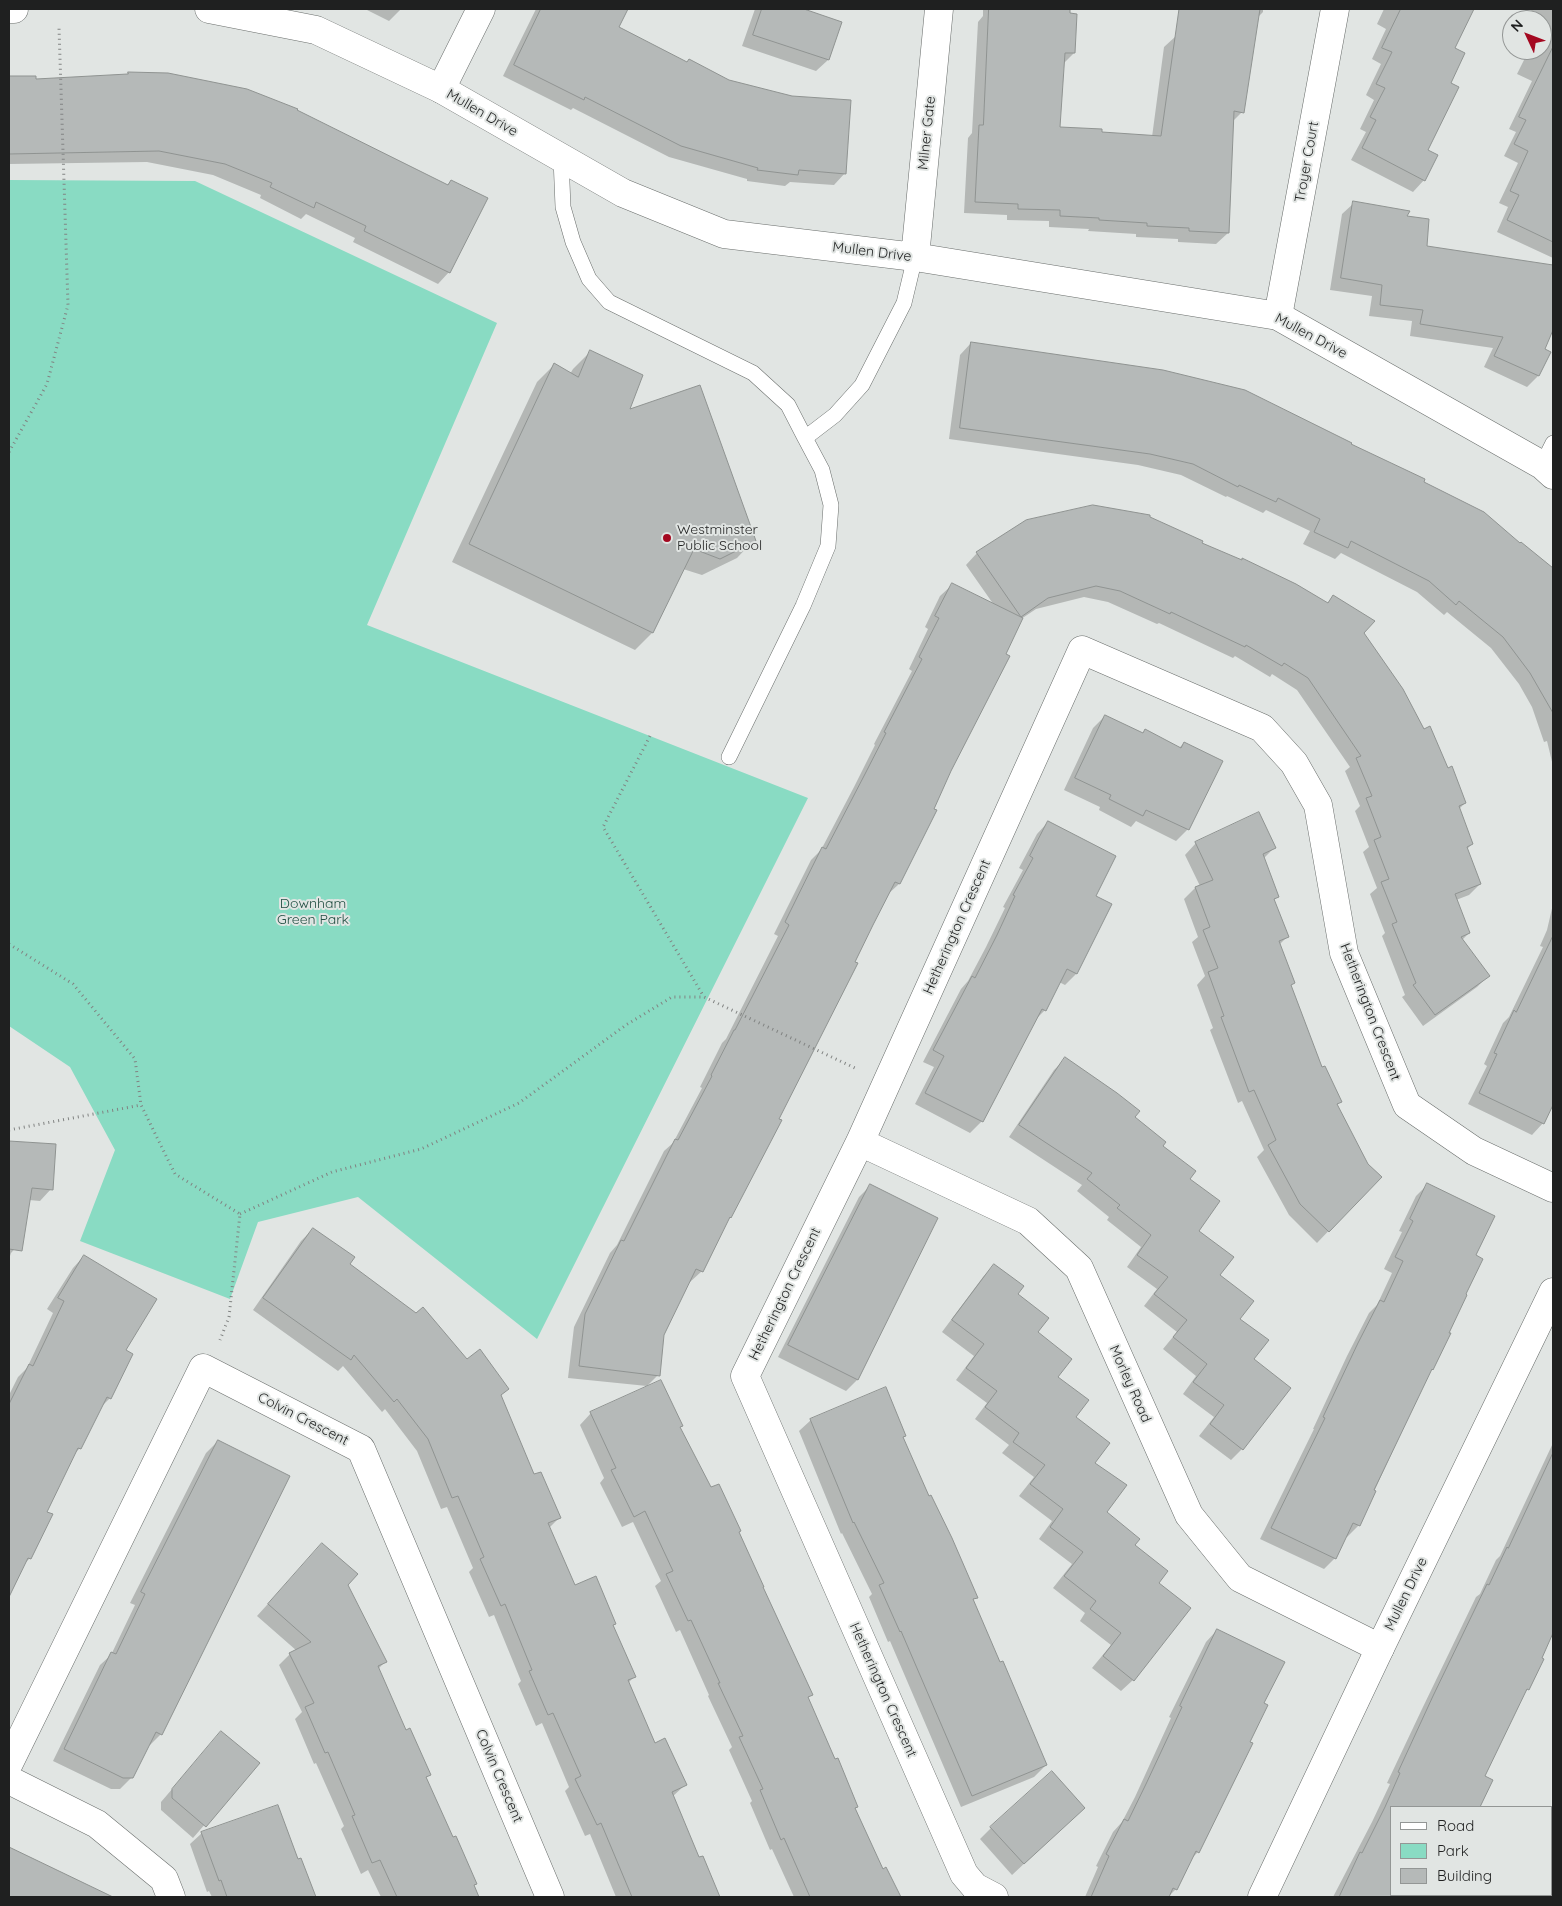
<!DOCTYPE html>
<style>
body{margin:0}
#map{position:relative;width:1562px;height:1906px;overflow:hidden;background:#e1e5e3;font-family:Quicksand,sans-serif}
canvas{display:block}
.frame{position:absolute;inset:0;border:10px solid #1f2020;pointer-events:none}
.legend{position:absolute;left:1390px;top:1806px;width:162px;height:90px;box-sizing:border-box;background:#e1e5e3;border:1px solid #939695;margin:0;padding:6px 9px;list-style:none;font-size:15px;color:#1f2020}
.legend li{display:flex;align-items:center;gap:10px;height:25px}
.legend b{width:25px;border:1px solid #939695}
.north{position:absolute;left:1502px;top:10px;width:50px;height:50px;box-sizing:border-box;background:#e1e5e3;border:1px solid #939695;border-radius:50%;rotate:313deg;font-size:14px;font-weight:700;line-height:20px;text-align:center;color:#1f2020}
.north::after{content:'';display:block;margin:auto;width:18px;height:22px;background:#a40820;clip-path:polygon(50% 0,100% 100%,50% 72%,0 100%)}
</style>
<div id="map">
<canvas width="1562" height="1906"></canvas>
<div class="frame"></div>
<ul class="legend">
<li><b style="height:6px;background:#fff"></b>Road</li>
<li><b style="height:14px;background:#89dbc3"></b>Park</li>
<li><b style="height:14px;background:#b5b9b8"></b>Building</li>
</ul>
<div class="north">N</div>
</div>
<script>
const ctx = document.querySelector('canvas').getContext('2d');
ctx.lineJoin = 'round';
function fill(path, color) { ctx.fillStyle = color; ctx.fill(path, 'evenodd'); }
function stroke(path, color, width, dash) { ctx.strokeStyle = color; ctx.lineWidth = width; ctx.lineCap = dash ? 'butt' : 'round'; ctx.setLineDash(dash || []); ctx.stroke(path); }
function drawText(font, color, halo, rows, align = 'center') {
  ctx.font = font + ' Quicksand,sans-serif'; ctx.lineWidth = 4; ctx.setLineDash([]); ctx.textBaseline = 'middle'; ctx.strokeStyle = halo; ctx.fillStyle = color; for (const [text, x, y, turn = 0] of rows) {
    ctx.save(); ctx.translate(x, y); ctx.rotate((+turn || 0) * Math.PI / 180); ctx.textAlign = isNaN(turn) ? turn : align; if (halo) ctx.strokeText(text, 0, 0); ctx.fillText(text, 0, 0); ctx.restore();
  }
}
fill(new Path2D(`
 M9,180l186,1 302,142 -130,302 441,173 -271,541 -179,-142 -100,25 -28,77 -150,-58 35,-91 -45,-83 -61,-41z`), '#89dbc3');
fill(new Path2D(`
 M365,9h36l-12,12z
 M536,9h91l-10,19 70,35 41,18 117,92 -11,12 -44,-3 -5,4 -38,-5v-2l-78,-22 -96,-49 -2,2 -68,-34z
 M755,9h46l40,14 -13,37 -12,11 -74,-25z
 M983,9h86l5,44 -11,11 -4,64 93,9 12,-90 12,-11h2l4,-27h81v3l-6,6 -15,94 -10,10 -4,111 -12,11 -38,-2v-3l-42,-2v-3l-48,-3 1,-2 -40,-2v-6l-42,-1v-5l-43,-2 4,-75 4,-5 6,-111 5,-6z
 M1384,9h72l-7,75 -22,67 -3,29 -11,12 -62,-32 15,-28 -6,-3 14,-29 -8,-5 15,-31 -9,-5 14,-30 -9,-5z
 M1532,9h21v249l-56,-26 11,-25 -9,-4 19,-40 -14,-7 12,-24 -7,-3 23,-48 -15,-7 12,-24h13v-30h-15z
 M128,73l319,112 4,-4 -2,91 -11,12 -85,-42 2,-4 -49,-24 -5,5 -41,-21 1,-3 -48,-20 -66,-13 -138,2v-87l26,1v2l91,-5z
 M1354,203l51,14 20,30 128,19v48l-4,10 4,3 -10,22 -5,27 -11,11 -43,-20 9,-19 -83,-12 2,-15 -43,-5 3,-20 -42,-6 12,-76z
 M971,343l378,102 73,37 98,63 1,-1 32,26v196l-6,-25 -3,1 -12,-35 -13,-23 -28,-36 -44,-36 -3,3 -27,-23 -76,-39 -6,6 -32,-15 7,-13 -44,-21 -3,3 -36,-17 -1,1 -45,-22 -43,-10 -189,-26 11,-84z
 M590,352l38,59 126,129 -17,18 -35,17 -19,-6 -31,64 -17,17 -183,-88 85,-180 17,-17 16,9 3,-5z
 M1148,518l179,85 7,-7 29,37 84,136 18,34 -6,6 13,35 -5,5 13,35 -11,11 -13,5 13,33 -7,7 26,36 -11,11 -54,39 -21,-29 3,-2 -23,-59 3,-3 -15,-39 7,-6 -14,-36 6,-5 -14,-36 5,-5 -15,-35 5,-4 -53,-77 -25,-16 -2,3 -35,-21 -2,2 -74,-35 -2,1 -49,-22 -24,-5 -48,12 -15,10 -71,151 -32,76 -19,38 -12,11 -110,224 3,2 -50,97 -4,4 -24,49 -12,11h-1l-26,53 -5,40 -11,11 -79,-8 6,-51 36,-74 7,-8 47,-94 9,-8 29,-55 -2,-1 22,-44 4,-4 52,-103 -4,-2 37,-74 10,-10 33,-63 21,-42 -1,-1 38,-73 -3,-2 19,-40 -3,-2 15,-31 12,-11 42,20 -28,-40 11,-12z
 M1105,716l37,18 3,-3 34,17 5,-5 37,19 -34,68 -11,11 -40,-20 -5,6 -32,-17 1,-3 -36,-17 29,-62z
 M1048,822l46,74 16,9 -34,69 -11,11 -6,-3 -14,28 -10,10 -53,101 -12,12 -55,-29 19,-37 -11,-5 38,-73 7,-8 18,-34 19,-39 -2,-1 20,-37 -4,-2 18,-34z
 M1196,843l78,5 -11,11 14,38 -4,4 14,36 -8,8 14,38 -3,3 32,82 18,34 -4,4 31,59 13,12 -63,66 -28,-28 -32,-58 7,-7 -22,-49 -4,2 -28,-73 3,-2 -16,-43 8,-9 -13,-34 6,-5 -14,-38 11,-11 5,-2 -15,-31z
 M1553,904v198l-10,21 -11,12 -64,-31 19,-38 -3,-2 19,-41 6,-6 34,-70 -3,-1 7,-16z
 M1065,1059l68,58 28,29 27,34 9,51 41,88 14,40 -10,90 -11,11 -32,-24 15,-19 -31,-23 13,-18 -33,-27 14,-17 -33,-26 13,-17 -30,-22 14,-20 -34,-27 2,-3 -32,-26 5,-6 -73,-48 45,-67z
 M9,1142l46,4 -4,43 -11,12 -11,-1 -7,41 -11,12 -2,6z
 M1427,1185l47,71 -10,39 -32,74 -3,4 -71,153 -11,11 -2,-1 -10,22 -11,11 -64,-30 54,-110h-1l34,-73 22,-43 8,-8 15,-32 -8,-4 18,-37 -3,-1 17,-35z
 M870,1186l-13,194 -11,11 -68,-34 81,-160z
 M313,1229l35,36 118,95 42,29 -8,7 33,80 26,42 -10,10 25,59 41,36 -3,3 22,51 -6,6 26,62 31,40 -13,12 26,62 4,-2 17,40h-103l-26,-63 -5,2 -20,-45 4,-4 -27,-64 -6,3 -18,-42 3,-3 -27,-66 -5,2 -20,-45 4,-4 -26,-61 -6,2 -24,-58 -32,-42 -3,3 -39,-46 -5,5 -85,-61 48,-69z
 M84,1256l40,95 -14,47 -10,10 -20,40 -6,6 -28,58 -16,46 -6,6 -15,31v-200l9,-18 9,-9 26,-55 -6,-4 26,-41z
 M994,1265l22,30 20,38 38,84 19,46 12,50 28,33 24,37 -24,97 -12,11 -29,-23 19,-23 -31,-24 5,-8 -32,-25 19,-24 -33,-25 13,-18 -33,-25 15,-19 -32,-24 7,-8 -34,-26 12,-16 -31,-23 18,-24 -32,-24 41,-55z
 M591,1413l88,15 32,61 27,43 23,56 50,107 -4,4 50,108 -2,2 27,62 4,-2 14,28h-106l-22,-48 -2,1 -20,-47 2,-2 -23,-51 3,-3 -24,-51 1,-1 -29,-65 -4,2 -21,-46 6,-5 -28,-59 -11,5 -22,-44 4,-5 -24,-53z
 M811,1420l94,16 -3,2 74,159 -4,4 74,164 -12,12 -73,30 -71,-166 -2,1 -19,-45 3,-3 -30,-61 -1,1 -42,-103z
 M218,1441l-57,293 -11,11 -2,-1 -16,33 -12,12h-9l-58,-28 47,-96 11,-10 24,-50 -5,-2 76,-150z
 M1553,1443v188l-25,58 -5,5 -40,82 8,4 -13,27h-87v88h39l-1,2h-96l39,-75 18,-38 -3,-1 35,-74 54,-112 4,-3 16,-34 4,-4z
 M322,1544l24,41 39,77 -7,7 27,63 24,43 -3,3 26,61 24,45 -3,2 4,11h-96l-13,-27 -7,4 -20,-45 3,-3 -28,-63 -2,1 -19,-45 7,-7 -23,-47 11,-11 7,-3 -40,-35z
 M1217,1630l46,74 -65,148 -8,8 -14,29 -8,8h-83l13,-30 -2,-1 17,-34 9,-10 13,-25 36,-79 -2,-1 37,-75z
 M221,1732l37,31 -65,75 -32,-28v-8z
 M1072,1819l-60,56 -32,-36 11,-11z
 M202,1833l95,28 3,-1 14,37h-102l-3,-6 -2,1 -17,-48z
 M14,1851l61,40 9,6h-75v-40z`), '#0003');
const building = new Path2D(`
 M541,9h87l-9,18 68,35 2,-3 40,21 63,16 59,4 -5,74 -47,-4 -1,5 -41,-5 1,-2 -77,-22 -96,-49 -1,3 -70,-35z
 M762,9h42l38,13 -13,38 -76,-25z
 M989,9h81v4l7,1 -2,39h-10l-5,74 42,2v3l59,4 18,-127h81l-16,104 -10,-2 -5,122 -40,-2v-3l-42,-2v-3l-48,-3v-2l-39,-2v-6l-42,-1v-5l-43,-2 4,-77h4z
 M1401,9h73l-19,39 10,5 -14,30 8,4 -31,63 10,5 -13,26 -63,-33 14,-28 -6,-3 15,-29 -9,-4 16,-32 -10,-4z
 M1553,47v195l-46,-22 12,-25 -9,-4 18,-40 -14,-7 12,-24 -7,-3z
 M128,72l40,1 79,16 51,20 -1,1 151,75 3,-5 37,18 -38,75 -86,-42 2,-5 -50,-24 -2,6 -44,-21 2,-4 -47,-19 -66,-13 -150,3v-78h27v3l92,-5z
 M1353,201l57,10 -3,5 22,3 -2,27 126,19v65l-8,19 6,3 -12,24 -45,-20 9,-19 -83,-13 3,-14 -43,-5 2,-20 -41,-7z
 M971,342l192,28 82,20 107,53 -1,1 74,35 -1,3 60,30 36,31 1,-1 32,26v145l-23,-40 -27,-36 -44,-36 -3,4 -27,-24 -78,-40 -3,7 -34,-16 6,-13 -42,-21 -2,4 -37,-17 -1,2 -45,-23 -43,-10 -190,-26z
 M590,350l53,25 -13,34 70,-24 56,156 -36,18 -26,-10 -41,84 -184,-89 85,-181 24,14z
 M1093,505l57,10v2l53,24 -1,2 40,17v-2l54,26 32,19 5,-8 42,26 -11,12 39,56 21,40 6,-3 18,42 4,-2 14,37 -7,3 14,38 -6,3 14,37 -26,10 15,39 -9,4 29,39 -55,39 -22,-30 3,-2 -24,-59 5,-2 -16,-40 8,-3 -15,-39 7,-3 -15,-39 6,-2 -16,-38 5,-2 -53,-78 -24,-15 -2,3 -36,-21 -1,2 -74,-35 -1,2 -50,-23 -24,-5 -48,12 -27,19 -45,-65 50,-32z
 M952,583l71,35 -17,36 4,2 -59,115 -17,38 3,1 -37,74 -5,-2 -22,43 -18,37 3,1 -79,156 3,1 -51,98 -1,-1 -27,55 -7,-3 -32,66 -4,41 -81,-10 6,-52 36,-74 3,1 51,-102 3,1 34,-64 -1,-1 23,-45h1l54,-105 -4,-3 37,-75 4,2 39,-75 21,-41 -2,-1 38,-73 -3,-2 20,-39 -4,-2z
 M1105,715l38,18 2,-4 36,19 3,-6 39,19 -34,69 -43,-20 -3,6 -34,-17 2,-4 -36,-17z
 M1259,812l17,36 -13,6 16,43 -5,2 15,38 -10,4 16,42 -4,2 31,82 3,-1 17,36 -5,2 31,60 14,13 -53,55 -29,-28 -32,-59 8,-5 -22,-50 -5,2 -28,-75 3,-1 -16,-44 10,-4 -15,-38 7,-3 -15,-40 18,-7 -18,-38z
 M1048,821l68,35 -20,40 16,8 -35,70 -10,-5 -21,42 -4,-2 -59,113 -58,-29 19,-37 -11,-6 39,-74 3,2 22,-43 18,-39 -2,-1 20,-37 -3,-2z
 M1553,936v169l-9,19 -65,-31 18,-39 -3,-1 20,-43 2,2z
 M1065,1057l52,36 23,18 -5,6 31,25 -3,4 33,25 -6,8 30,22 -21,30 35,26 -14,18 34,26 -14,18 29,21 -15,19 37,29 -48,62 -33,-26 14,-19 -31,-23 14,-18 -34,-27 14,-17 -33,-26 14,-17 -31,-22 14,-20 -34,-27 3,-3 -33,-26 5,-6 -73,-48z
 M9,1141l47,3 -3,46 -21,-2 -10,63 -13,-2z
 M1427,1183l68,33 -19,39 7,4 -17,35 1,1 -18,38h2l-18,37 -1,-1 -58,121 2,1 -16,35 -7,-3 -17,36 -65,-31 54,-110 -2,-1 35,-74 22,-43 4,2 19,-41 -8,-4 18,-36 -3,-2z
 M870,1184l68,34 -80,162 -70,-35z
 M313,1228l42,29 -5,7 66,49 7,-6 44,52 13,-10 29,40 -8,6 33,79 7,-2 20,46 -13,5 27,62 21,-9 20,48 -3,1 23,52 -8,3 27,63 10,-5 22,47 -15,7 27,65 4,-1 17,41h-88l-31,-74 -4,2 -22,-46 6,-3 -28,-63 -5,2 -19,-44 3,-1 -27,-66 -4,2 -21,-47 4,-2 -26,-61 -6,2 -24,-59 -31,-40 -3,3 -40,-47 -3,5 -88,-62z
 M84,1255l73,44 -31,51 7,4 -22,45 -4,-2 -26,52 -3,-1 -31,64 6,2 -22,45 -3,-1 -19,39v-193l20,-40 4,2 31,-65 -6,-3z
 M994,1264l30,22 -6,8 31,24 -11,14 34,27 -14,18 31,23 -13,17 34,26 -15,20 32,22 -20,27 33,27 -5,6 33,26 -9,12 32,25 -57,73 -31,-25 18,-23 -31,-24 6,-8 -32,-25 19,-24 -33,-25 13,-18 -33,-25 15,-19 -32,-23 6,-9 -34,-26 12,-16 -31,-23 18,-24 -32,-24z
 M661,1380l22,46 -3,1 31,60 8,-3 22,47 -2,1 25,55h-1l50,108 -5,2 27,62 3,-1 20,49 -3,1 28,61 3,-2 15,30h-91l-26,-59 -3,2 -21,-50 3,-1 -24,-52 4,-1 -25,-53h2l-29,-63 -3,1 -22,-47 7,-3 -28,-60 -11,6 -23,-47 5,-2 -26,-56z
 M886,1387l20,49 -3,1 26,59 2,-1 21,43 26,60 -5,1 27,63 3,-1 44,104 -75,31 -71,-165 -1,1 -21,-47 5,-2 -30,-61 -1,1 -43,-104z
 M218,1440l72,36 -128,259 -6,-3 -23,46h-10l-59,-29 47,-97 5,2 29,-60 -4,-2z
 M1553,1453v180l-11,25 2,1 -15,31 -2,-1 -42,87 8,4 -13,27h-89v90h-52l21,-45 2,1 23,-46 15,-34 -2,-1 35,-76 54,-112 2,1 18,-38 1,1z
 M322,1543l36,31 -10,11 39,77 -9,4 28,64 4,-2 21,47 -5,2 27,60 3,-1 21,48 -3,1 5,12h-82l-17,-37 -8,3 -20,-47 3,-1 -27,-63 -3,1 -20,-46 9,-4 -25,-50 22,-11 -43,-38z
 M1217,1629l68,33 -21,41 4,2 -18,37 3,1 -54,110 -3,-2 -19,39 -4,-2 -4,9h-78l18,-41 -3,-2 18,-35 4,2 18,-37 36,-77 -2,-1z
 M221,1731l39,32 -54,64 -34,-29v-9z
 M1052,1771l33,37 -61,56 -34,-37z
 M278,1805l20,54 3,-1 15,39h-89l-6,-17 -2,1 -18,-49z
 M9,1847l104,50h-104z`);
fill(building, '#b5b9b8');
stroke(building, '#8f9391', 1);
const service = new Path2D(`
 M561,158l2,49 10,35 16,37 20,23 144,71 35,32 17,33
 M1542,465l11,-22
 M729,757l74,-151 25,-60 3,-41 -9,-35 -17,-32 30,-23 27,-30 42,-82 11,-46`);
const minor = new Path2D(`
 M441,89l40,-80
 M1278,316l57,-307
 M860,1142l168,79 51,47 110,247 51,63 140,70
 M9,1763l194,-395 158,81 189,448
 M9,1780l88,44 67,55 7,18
 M994,1897l-19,-10 -11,-13 -219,-498 115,-234 222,-492 180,78 32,35 24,42 26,148 63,152 67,46 79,37`);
const tertiary = new Path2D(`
 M9,9h5
 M209,9l107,21 125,59 182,104 101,41 191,23 363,59 264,149 11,10
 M915,257l24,-248
 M1262,1897l118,-249 173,-356`);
stroke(service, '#6a6e6c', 16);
stroke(minor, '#6a6e6c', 29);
stroke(tertiary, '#6a6e6c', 29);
stroke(new Path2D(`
 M9,452l38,-68 21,-79 -9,-277
 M650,736l-47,91 101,170
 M9,944l64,40 62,75 6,46 34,69 65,40 -11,103 -9,23
 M9,1130l132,-25
 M240,1214l92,-42 89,-23 98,-46 107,-78 46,-28h32l151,71`), '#818382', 3, [1, 4]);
stroke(service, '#fff', 15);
stroke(minor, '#fff', 28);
stroke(tertiary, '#fff', 28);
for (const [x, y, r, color] of [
 [667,538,5,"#a40820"]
]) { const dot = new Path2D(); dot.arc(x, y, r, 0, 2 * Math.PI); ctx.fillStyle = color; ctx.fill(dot); stroke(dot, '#e1e5e3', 2); }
drawText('14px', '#1f2020', '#e1e5e3', [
 ["Mullen Drive",482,113,30],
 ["Milner Gate",927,133,-84],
 ["Troyer Court",1307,162,-80],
 ["Mullen Drive",872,252,7],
 ["Mullen Drive",1311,336,28],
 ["Hetherington Crescent",957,927,-66],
 ["Hetherington Crescent",1370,1012,69],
 ["Hetherington Crescent",785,1294,-64],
 ["Morley Road",1130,1384,66],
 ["Colvin Crescent",303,1419,27],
 ["Mullen Drive",1406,1594,-64],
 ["Hetherington Crescent",883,1690,66],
 ["Colvin Crescent",499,1776,67]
]);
drawText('14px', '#1f2020', '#e1e5e3', [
 ["Westminster",677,530],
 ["Public School",677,546]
], 'left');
drawText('14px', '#235044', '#e1e5e3', [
 ["Downham",313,904],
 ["Green Park",313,920]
]);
</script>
